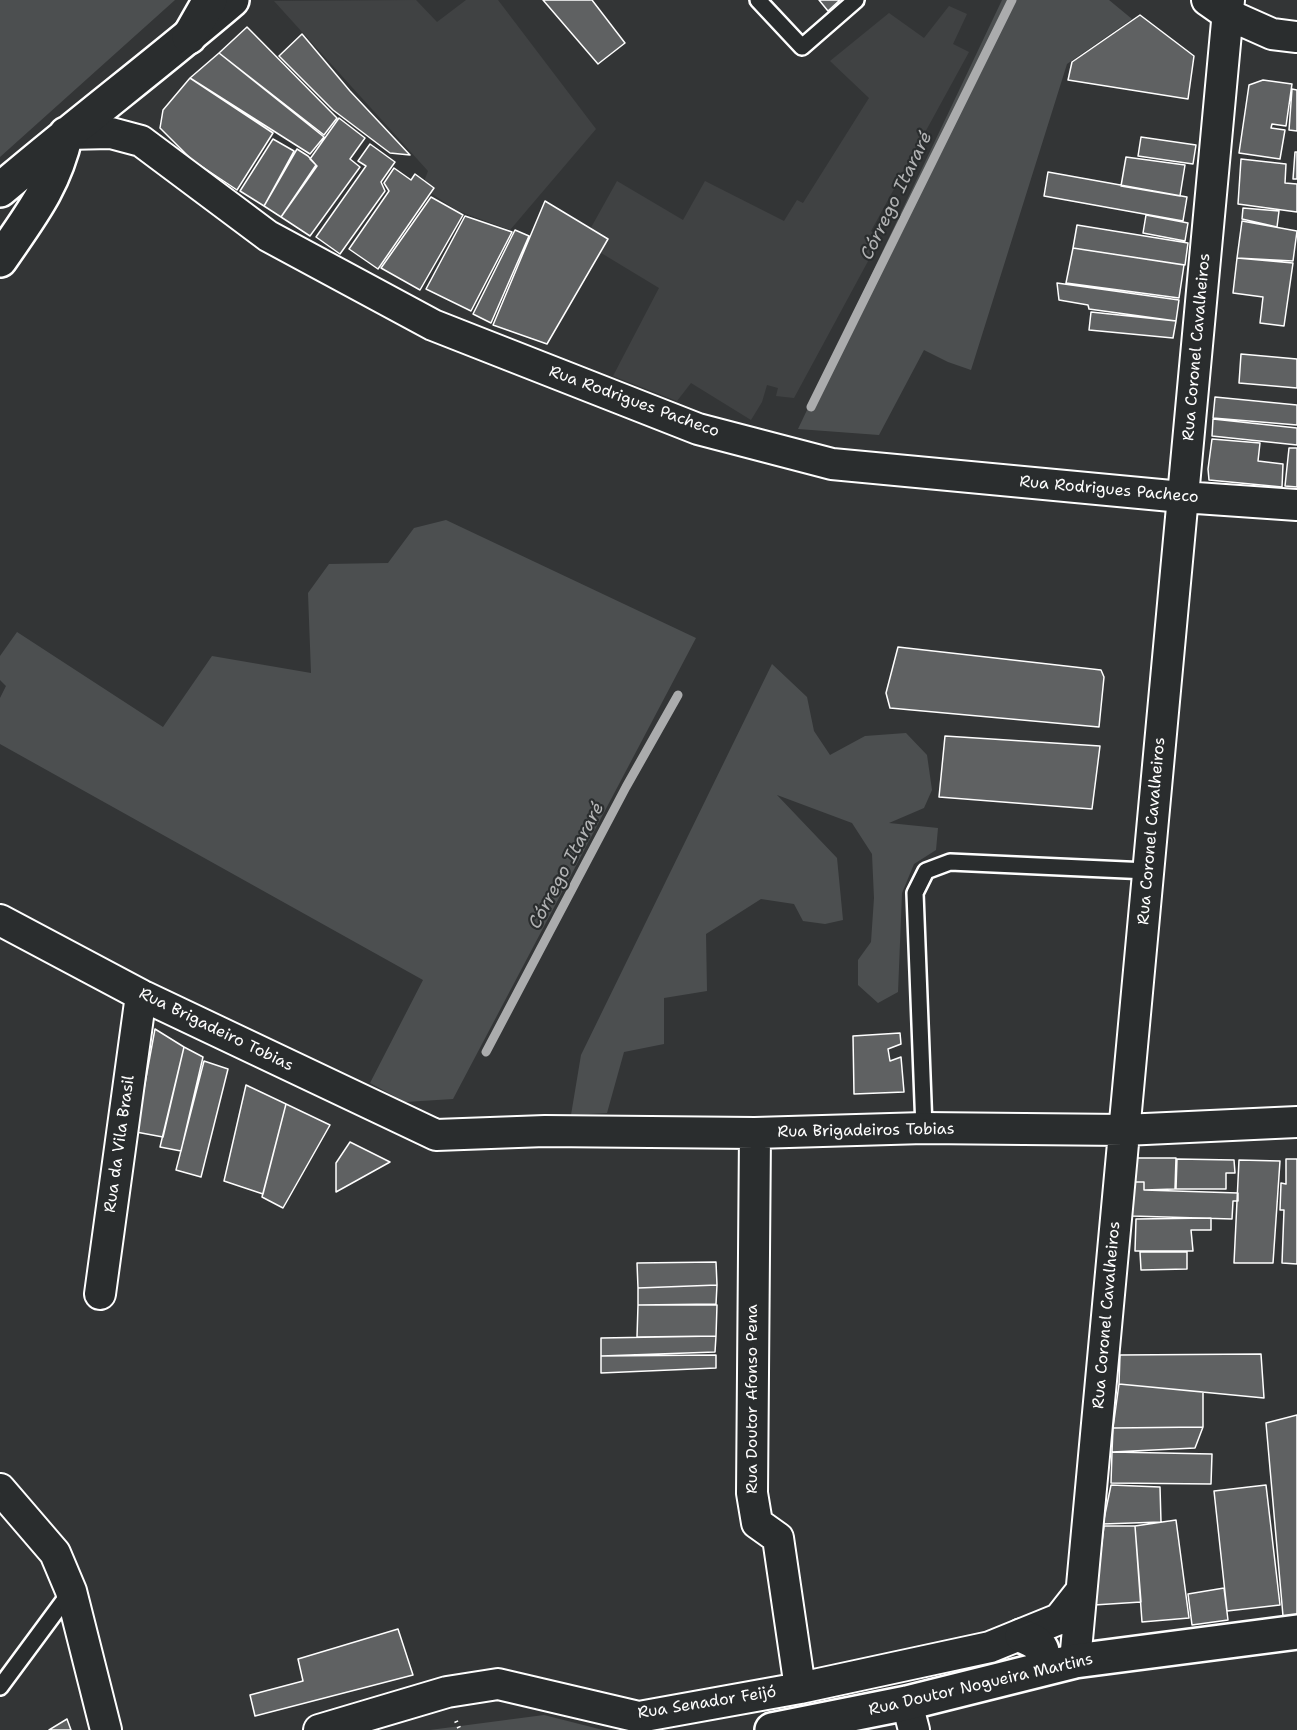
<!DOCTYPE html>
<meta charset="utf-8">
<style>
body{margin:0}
canvas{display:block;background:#333536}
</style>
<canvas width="1297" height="1730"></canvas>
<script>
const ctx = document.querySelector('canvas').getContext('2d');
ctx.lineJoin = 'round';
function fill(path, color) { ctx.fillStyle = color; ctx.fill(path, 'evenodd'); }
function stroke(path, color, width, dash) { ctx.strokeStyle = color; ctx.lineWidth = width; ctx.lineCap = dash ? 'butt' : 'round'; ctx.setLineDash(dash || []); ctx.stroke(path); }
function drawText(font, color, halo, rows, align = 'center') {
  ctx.font = font + ' "Shantell Sans",sans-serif'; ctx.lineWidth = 4.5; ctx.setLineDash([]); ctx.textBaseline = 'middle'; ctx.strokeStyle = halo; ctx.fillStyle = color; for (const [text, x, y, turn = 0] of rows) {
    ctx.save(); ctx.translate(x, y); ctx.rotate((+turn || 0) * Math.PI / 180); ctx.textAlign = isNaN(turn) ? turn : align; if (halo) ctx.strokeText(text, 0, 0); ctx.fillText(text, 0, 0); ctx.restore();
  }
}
fill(new Path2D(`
 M416,0l21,22 29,-22h32l98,129 -86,101 -54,-20 -34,-23 6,-16 -154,-170z
 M949,6l18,8 -14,30 16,8 -98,179 9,8 -86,159 -18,-2 2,-8 -11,-3 -5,17 -11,18 -60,-37 -14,18 -64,-25 46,-88 -76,-46 34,-61 66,39 22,-39 79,40 13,-21 6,3 66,-105 -39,-37 59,-48 35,25z`), '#404243');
fill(new Path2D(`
 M0,0h175l-175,157z
 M1002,0h107l23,19 -65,45 -96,306 -23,-8 -24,-12 -45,85 -81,-6z
 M446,520l250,118 -243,461 -48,3 -35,-19 53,-103 -423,-236v-46l6,-12 -6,-6v-24l17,-24 146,95 49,-71 99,17 -3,-80 21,-29 59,-1 26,-35z
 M772,664l35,33 7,34 16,24 35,-19 41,-3 21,22 5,35 -8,18 -35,15 49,5 -2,22 -22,14 -12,29 -4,99 -20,11 -20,-18v-25l13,-18 3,-44 -2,-44 -20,-31 -75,-28 60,63 6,62 -18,4 -22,-3 -9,-17 -33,-5 -55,35 1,57 -43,7v46l-40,8 -17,61 -36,2 10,-60z
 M544,1715l59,15h-173z`), '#4c4f50');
stroke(new Path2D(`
 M811,407l201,-407
 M486,1052l140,-265 52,-92`), '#abacad', 9);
const building = new Path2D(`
 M543,0h49l33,43 -27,21z
 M819,0h21l-12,11z
 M1140,15l54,41 -6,43 -120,-19 4,-18z
 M247,27l90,91 -13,17 -105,-82z
 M302,34l48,57 60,64 -20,-2 -57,-43 -54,-54z
 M219,53l105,84 -14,17 -120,-76z
 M190,78l83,55 -36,57 -45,-30 -32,-32 3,-18z
 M1263,80l29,4 -6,42 -14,-2 -1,4 14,2 -5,29 -41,-6 10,-68z
 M1292,89l5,1v41l-8,-1z
 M339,118l26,20 -15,21 10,8 -50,69 -29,-19 36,-51 -7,-7z
 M1141,137l55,8 -3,19 -55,-8z
 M273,139l21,12 -30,55 -24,-15z
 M370,144l25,18 -14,20 4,9 -45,63 -24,-17 50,-71 -8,-5z
 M297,149l11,7 8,9 -35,52 -17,-11z
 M1295,152h2v27h-4z
 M1126,157l59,8 -5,31 -59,-10z
 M1241,159l45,5 -1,19 12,1v28l-59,-8z
 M394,168l17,12 4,-6 19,14 -56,81 -29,-20 40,-58 -5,-8z
 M1048,172l139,25 -4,24 -139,-25z
 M431,197l32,18 -43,75 -39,-22z
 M545,201l63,38 -61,105 -54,-19z
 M1243,208l36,3 -2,16 -35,-8z
 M1146,215l42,8 -3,18 -42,-8z
 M465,216l47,16 -41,79 -45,-22z
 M1242,221l55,10 -4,30 -56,-3z
 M1077,225l111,18 -3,22 -112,-17z
 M515,230l14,6 -38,87 -18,-9z
 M1073,248l111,17 -5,33 -113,-15z
 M1237,258l56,5 -9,63 -24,-3 3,-26 -30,-4z
 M1057,283l122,17 -3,21 -87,-12 -1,-4 -29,-5z
 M1091,312l85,9 -3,17 -84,-8z
 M1241,354l56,5v29l-58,-5z
 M1215,397l82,8v20l-84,-7z
 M1213,419l84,9v17l-85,-9z
 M1212,439l48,4 -2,18 25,3 -1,23 -73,-7 -1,-11z
 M1289,448h8v39l-12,-1z
 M898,647l203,23 3,7 -5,50 -209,-19 -4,-15z
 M945,736l155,10 -8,63 -153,-12z
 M155,1029l29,18 -21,90 -27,-5z
 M900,1033l1,11 -13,5 2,12 11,-4 3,35 -50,2 -1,-58z
 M184,1047l19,10 -22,94 -21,-4z
 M204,1061l24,8 -27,108 -25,-7z
 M246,1085l40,19 -23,90 -39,-13z
 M286,1104l44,21 -47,83 -21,-11z
 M350,1142l40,20 -54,30v-29z
 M1133,1158h43l-1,31 -31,1v-8h-10z
 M1177,1159l57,1 1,13h-9v16h-50z
 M1286,1159h11v105l-15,-1 2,-53h-4l1,-27 5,1z
 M1239,1160l41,1 -7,102h-39z
 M1134,1182h10v8l94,3v8h-5l-1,18 -100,-3z
 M1211,1218v12h-20l2,21h-58l1,-32z
 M1140,1252h47v17l-46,1z
 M716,1262l1,23 -79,3 -1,-25z
 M717,1285l-1,19 -78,1v-17z
 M638,1305h79l-1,31 -79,1z
 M716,1336l-1,16 -114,4v-18z
 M1261,1354l3,44 -145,-14 1,-29z
 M716,1355v13l-115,5v-17z
 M1119,1384l84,8v35l-90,1z
 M1297,1415v200l-14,1 -17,-193z
 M1203,1427l-8,21 -83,4 1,-24z
 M1112,1452l100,2 -1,30 -100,-1z
 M1111,1485l49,2 1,35 -58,2z
 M1266,1485l14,120 -53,6 -13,-120z
 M1176,1520l13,98 -47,4 -7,-96z
 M1104,1526h31l6,76 -47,3z
 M1224,1588l4,32 -36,5 -4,-31z
 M398,1629l15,46 -158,41 -5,-21 53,-14 -5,-22z
 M67,1719l4,11h-22z`);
fill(building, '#5f6162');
stroke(building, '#fff', 1.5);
const service = new Path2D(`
 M758,0l44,47 54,-47
 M924,1128l-9,-235 11,-22 24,-9 198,9
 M0,1687l71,-96`);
const minor = new Path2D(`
 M1207,0l20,14 45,20 25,3
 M66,134l45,-1 30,8 127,95 165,89 265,104 134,35 350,33 115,8
 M0,920l141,75 295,140 109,-4 210,2 169,-5 200,2 173,-8
 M755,1133l-3,360 5,30 21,15 22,150
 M100,1294l41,-299
 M0,1489l55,64 16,38 35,139
 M1075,1661l154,-1661
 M907,1703l7,27
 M319,1730l128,-38 51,-8 141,33 161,-29 190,-41 69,-28 22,-28`);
const secondary = new Path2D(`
 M0,190c76,-65 156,-125 232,-190
 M0,260c30,-44 54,-73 66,-126
 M1022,1636c20,8 22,11 21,33
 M772,1730l135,-27 168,-42 222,-29`);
const primary = new Path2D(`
 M189,37l21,-37`);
stroke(service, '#fff', 20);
stroke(minor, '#fff', 34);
stroke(secondary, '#fff', 38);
stroke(primary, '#fff', 38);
stroke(new Path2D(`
 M456,1721l4,9`), '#fff', 4, [1.5, 4.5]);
stroke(service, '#2a2d2e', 15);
stroke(minor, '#2a2d2e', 30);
stroke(secondary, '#2a2d2e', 33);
stroke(primary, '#2a2d2e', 33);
drawText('16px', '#fff', '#2a2d2e', [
 ["Rua Coronel Cavalheiros",1197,347,-85],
 ["Rua Rodrigues Pacheco",634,402,20],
 ["Rua Rodrigues Pacheco",1109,490,5],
 ["Rua Coronel Cavalheiros",1152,831,-85],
 ["Rua Brigadeiro Tobias",216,1030,26],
 ["Rua Brigadeiros Tobias",866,1131,-1],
 ["Rua da Vila Brasil",120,1144,-82],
 ["Rua Coronel Cavalheiros",1107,1315,-85],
 ["Rua Doutor Afonso Pena",753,1399,-90],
 ["Rua Doutor Nogueira Martins",981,1685,-13],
 ["Rua Senador Feijó",707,1703,-9]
]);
drawText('italic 18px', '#b2b3b4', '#2a2d2e', [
 ["Córrego Itararé",897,196,-64],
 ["Córrego Itararé",567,866,-62]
]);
</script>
